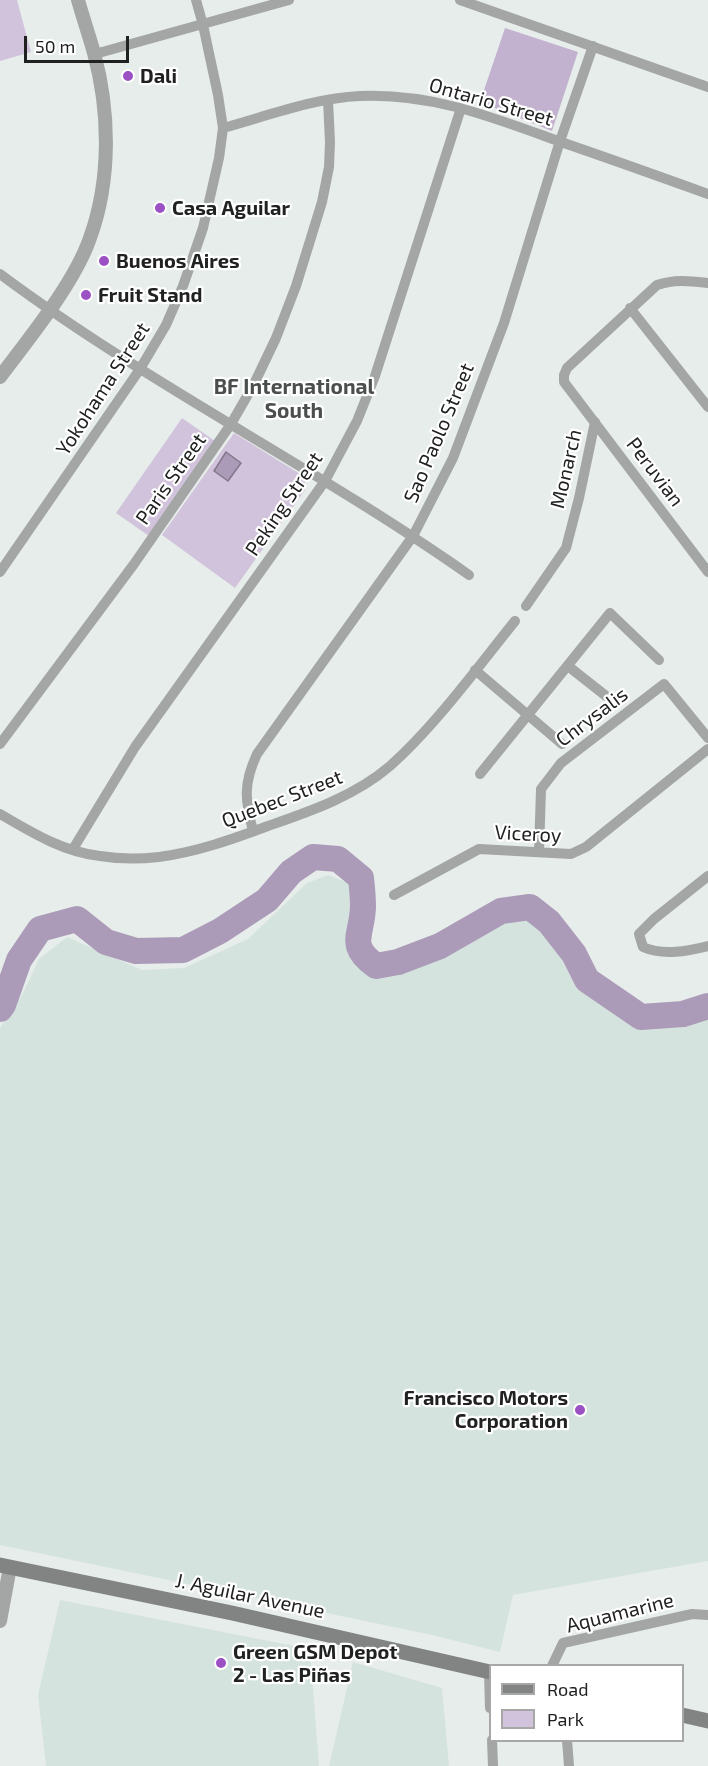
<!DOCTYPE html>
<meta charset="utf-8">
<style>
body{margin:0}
#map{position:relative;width:708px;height:1766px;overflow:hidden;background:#e7edeb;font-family:"Exo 2",sans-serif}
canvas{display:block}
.legend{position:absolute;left:489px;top:1664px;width:195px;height:78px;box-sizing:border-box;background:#fff;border:2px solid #a6a7a6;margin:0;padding:8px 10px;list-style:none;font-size:18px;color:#202221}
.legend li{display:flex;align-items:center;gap:12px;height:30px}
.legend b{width:30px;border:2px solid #a6a7a6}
.scale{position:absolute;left:24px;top:36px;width:105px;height:27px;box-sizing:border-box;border:3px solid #202221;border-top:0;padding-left:8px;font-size:18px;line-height:21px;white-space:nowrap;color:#202221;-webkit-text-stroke:4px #fff;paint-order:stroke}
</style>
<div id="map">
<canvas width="708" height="1766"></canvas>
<ul class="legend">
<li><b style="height:8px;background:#818483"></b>Road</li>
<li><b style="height:16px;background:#d2c3dc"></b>Park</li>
</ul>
<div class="scale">50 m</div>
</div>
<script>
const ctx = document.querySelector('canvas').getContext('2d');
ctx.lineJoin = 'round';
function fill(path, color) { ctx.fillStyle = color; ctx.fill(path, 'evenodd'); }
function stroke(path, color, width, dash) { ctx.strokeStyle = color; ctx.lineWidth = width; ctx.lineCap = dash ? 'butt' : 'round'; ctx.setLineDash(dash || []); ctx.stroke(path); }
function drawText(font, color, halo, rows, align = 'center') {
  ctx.font = font + ' "Exo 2",sans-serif'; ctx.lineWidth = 4.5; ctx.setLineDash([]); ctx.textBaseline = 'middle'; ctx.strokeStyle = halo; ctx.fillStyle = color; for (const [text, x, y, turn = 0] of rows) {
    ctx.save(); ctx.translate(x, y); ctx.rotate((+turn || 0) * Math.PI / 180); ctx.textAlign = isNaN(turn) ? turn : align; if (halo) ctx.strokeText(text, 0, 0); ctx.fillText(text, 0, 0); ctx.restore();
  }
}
fill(new Path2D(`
 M328,875l23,9 4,18 2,37 5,17 14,10 22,-4 42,-16 61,-35 29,-4 19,15 25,32 13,26 54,37 42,-3 25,-5v552l-195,34 -13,57 -68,-17 -432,-90v-517l23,-35 16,-34 28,-22 75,33 42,-2 64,-29 59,-56z
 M60,1600l250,49 9,117h-273l-8,-71z
 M353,1662l89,26 7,78h-120z`), '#d5e3df');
fill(new Path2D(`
 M0,0h17l14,52 -31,9z
 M182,418l33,23 -66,95 -33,-23z
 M234,433l71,44v13l-70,98 -73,-53z`), '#d2c3dc');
fill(new Path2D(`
 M505,28l73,24 -26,79 -72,-29z`), '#c3b2cf');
const water = new Path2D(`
 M226,452l15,11 -13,18 -14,-10z`);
fill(water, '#ac9bb8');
stroke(water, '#82778b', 1.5);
stroke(new Path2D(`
 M0,1009l3,-4 16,-45 21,-31 37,-10 29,23 30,9 47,-1 37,-19 47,-31 24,-28 22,-15 25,2 23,19c1,9 2,19 2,29 -1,29 -16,38 13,59l22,-4 42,-16 61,-35 29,-4 19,15 25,32 13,26 54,37 42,-3 25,-8`), '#ac9bb8', 26);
stroke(new Path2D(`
 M460,0l248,87
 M95,54l194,-54
 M223,128c44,-12 91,-30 137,-32 72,-3 132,21 198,45 50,17 100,35 150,53
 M0,274c149,111 317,194 469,301
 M708,283c-18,-2 -33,-4 -51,2l-90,83 -3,7v7l144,190
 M630,308l78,99
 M0,572l140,-203 26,-44 17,-39 20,-58 16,-70 4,-30 -5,-33 -15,-70 -7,-25
 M526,606l40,-58 13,-50 16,-76
 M568,666l38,30
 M475,670l87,74
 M0,744l134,-180 97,-140 23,-40 22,-46 20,-52 26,-84 7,-35 1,-25 -2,-42
 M480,774l130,-161 49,47
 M0,814c31,18 63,38 100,42 18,3 41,3 59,1 38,-5 74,-18 109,-31 43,-15 87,-30 122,-60 45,-40 87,-98 125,-145
 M253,831c-8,-31 -10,-47 4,-77l156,-218 40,-78 51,-135 56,-182 33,-95
 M73,849l62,-102 190,-266 32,-60 18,-45 86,-268
 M539,852l2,-63 20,-26 103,-79 44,54
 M708,876l-54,43 -15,15 4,13c20,9 45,4 65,-1
 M394,895l85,-46 92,5 15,-7 122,-98
 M552,1666l11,-23 129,-29 16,1
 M489,1672l1,36
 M492,1740l1,26
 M567,1740l2,26`), '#a3a6a5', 10);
stroke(new Path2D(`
 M0,377c29,-39 74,-93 90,-139 21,-58 20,-126 4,-185 -5,-18 -11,-35 -16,-53
 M0,1621l10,-54`), '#a3a6a5', 14);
stroke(new Path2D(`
 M0,1565l232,48 258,59
 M682,1715l26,6`), '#818483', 15);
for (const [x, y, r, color] of [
 [128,76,6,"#9b51c4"],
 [160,208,6,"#9b51c4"],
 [104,261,6,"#9b51c4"],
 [86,295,6,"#9b51c4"],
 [580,1410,6,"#9b51c4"],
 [221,1663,6,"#9b51c4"]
]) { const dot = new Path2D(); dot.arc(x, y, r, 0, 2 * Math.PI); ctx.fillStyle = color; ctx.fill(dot); stroke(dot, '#fff', 2); }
drawText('bold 20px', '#202221', '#fff', [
 ["Dali",140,76],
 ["Casa Aguilar",172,208],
 ["Buenos Aires",116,261],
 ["Fruit Stand",98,295],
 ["Francisco Motors",568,1398,"right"],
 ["Corporation",568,1421,"right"],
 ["Green GSM Depot",233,1652],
 ["2 - Las Piñas",233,1675]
], 'left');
drawText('20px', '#202221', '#fff', [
 ["Ontario Street",491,102,16],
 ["Yokohama Street",103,389,-57],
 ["Sao Paolo Street",439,433,-67],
 ["Monarch",566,469,-77],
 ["Peruvian",655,472,53],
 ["Paris Street",171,479,-55],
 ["Peking Street",284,504,-56],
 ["Chrysalis",592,717,-37],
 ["Quebec Street",282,799,-21],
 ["Viceroy",528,834,3],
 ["J. Aguilar Avenue",250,1596,12],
 ["Aquamarine",620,1613,-14]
]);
drawText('bold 21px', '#4a4f4d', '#fff', [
 ["BF International",294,387],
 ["South",294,411]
]);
</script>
